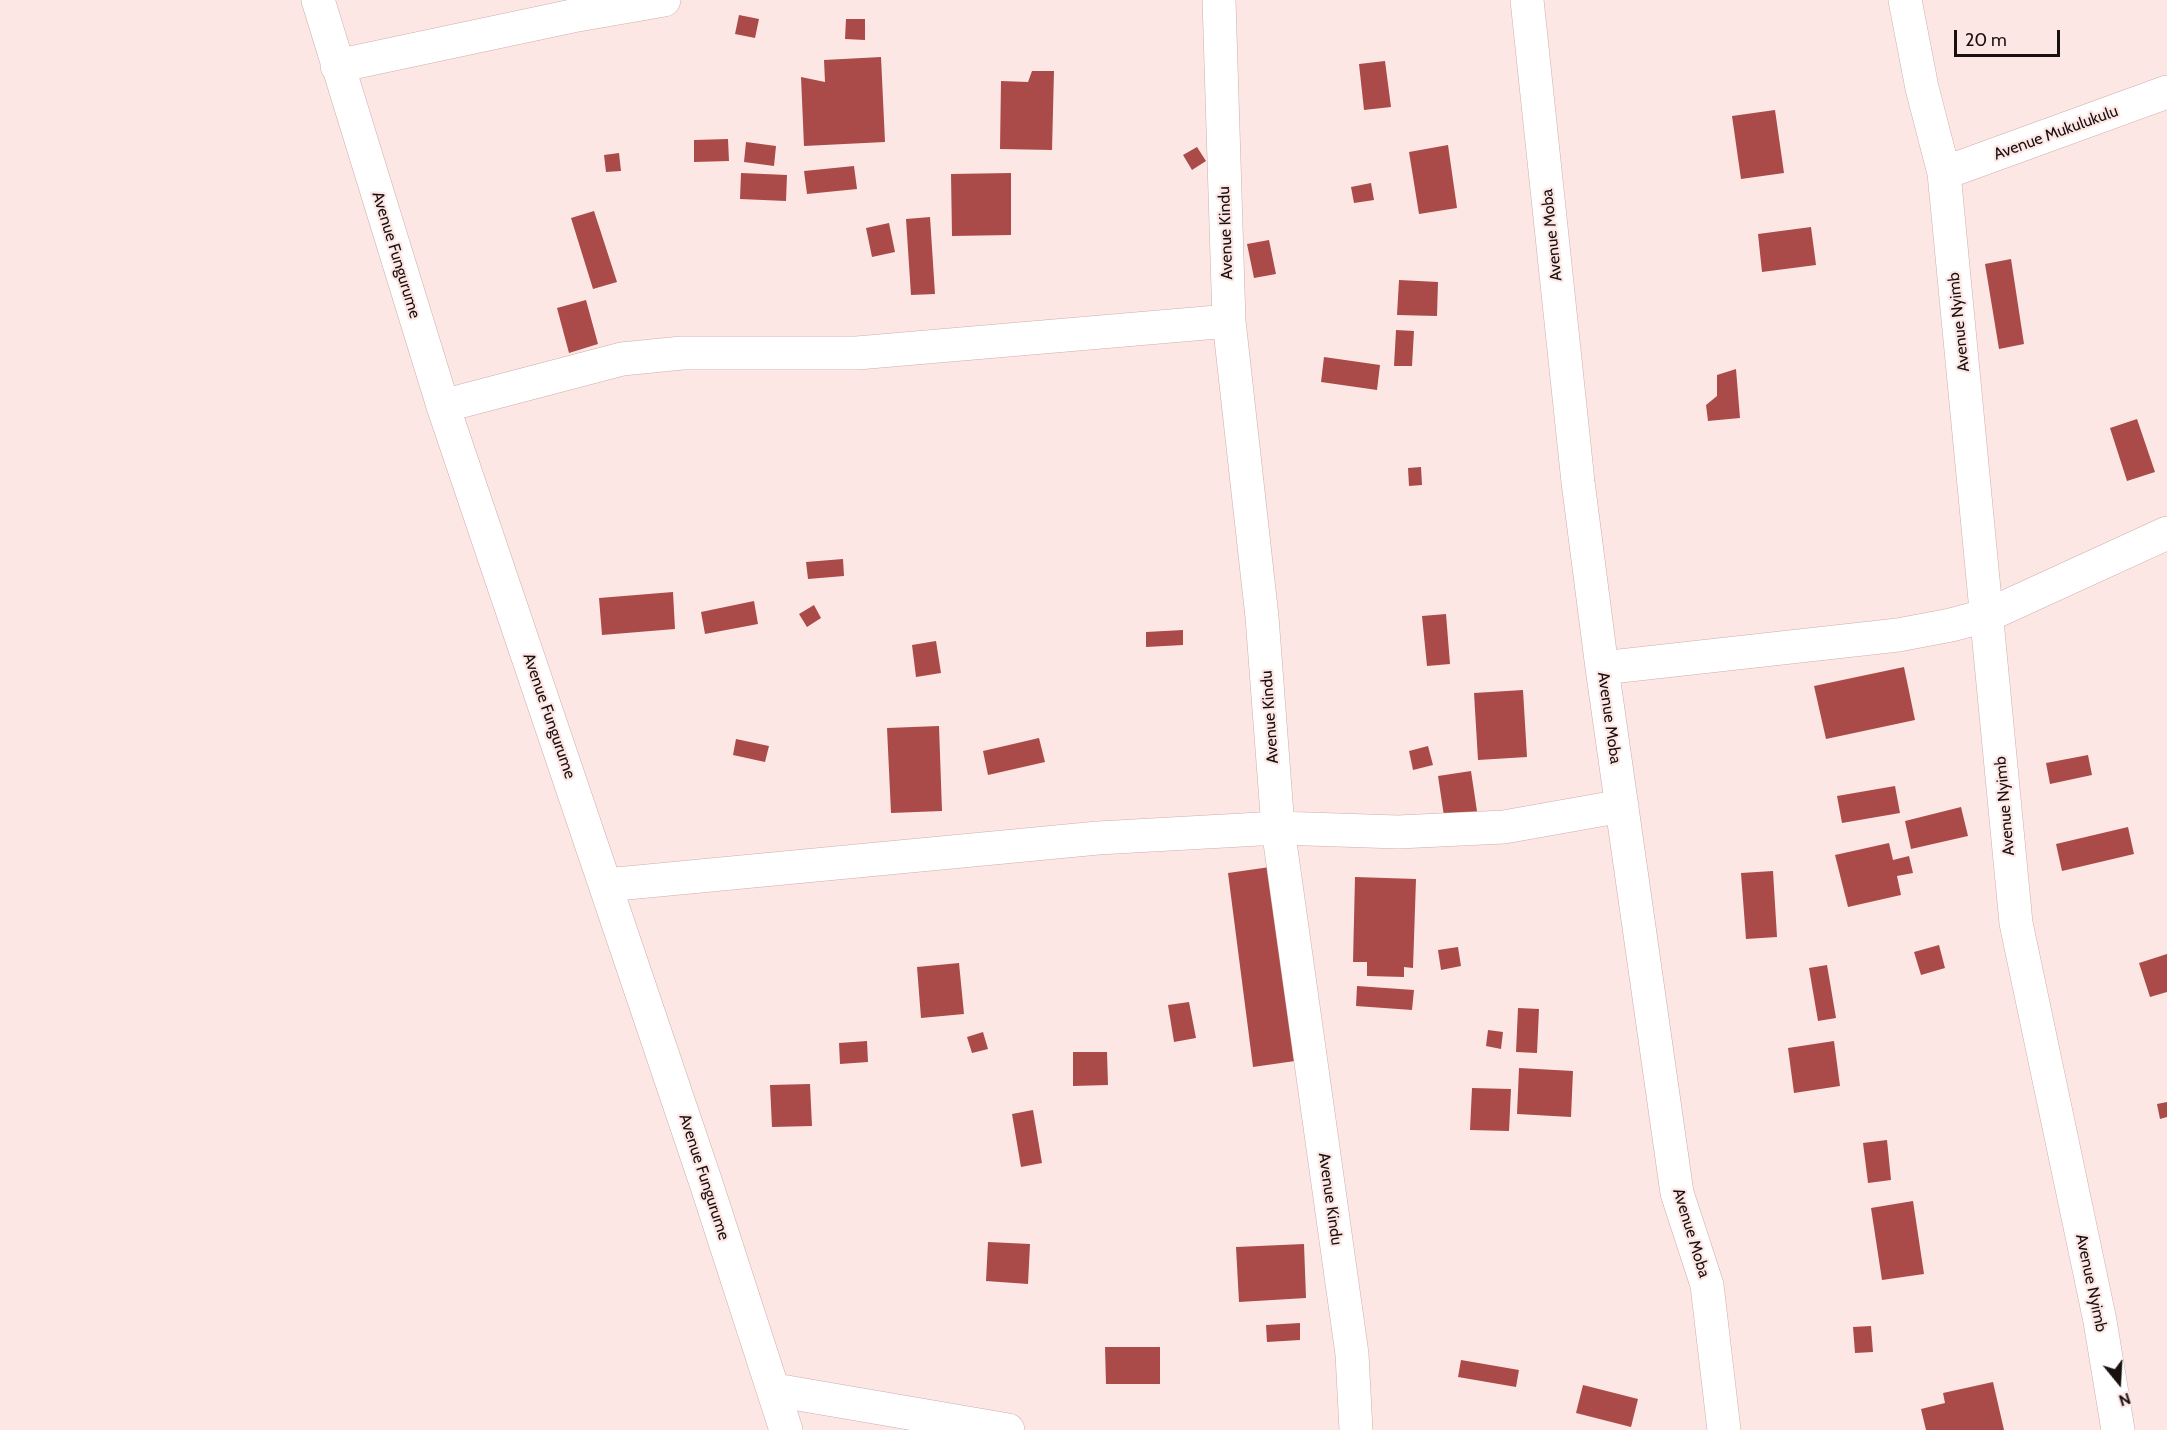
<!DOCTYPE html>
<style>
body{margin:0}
#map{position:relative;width:2167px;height:1430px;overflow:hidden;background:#fce7e5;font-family:Cabin,sans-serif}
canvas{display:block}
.north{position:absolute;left:2089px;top:1352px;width:60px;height:60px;-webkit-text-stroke:4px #fce7e5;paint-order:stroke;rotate:162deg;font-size:16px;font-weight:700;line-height:24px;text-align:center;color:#1a0f0f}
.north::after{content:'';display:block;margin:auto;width:21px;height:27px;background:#1a0f0f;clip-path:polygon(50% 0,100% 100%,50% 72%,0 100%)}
.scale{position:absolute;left:1954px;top:30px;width:106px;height:27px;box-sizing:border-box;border:3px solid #1a0f0f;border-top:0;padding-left:8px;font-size:18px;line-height:21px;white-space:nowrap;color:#1a0f0f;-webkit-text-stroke:4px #fce7e5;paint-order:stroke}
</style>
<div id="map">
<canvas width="2167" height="1430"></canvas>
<div class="north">N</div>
<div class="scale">20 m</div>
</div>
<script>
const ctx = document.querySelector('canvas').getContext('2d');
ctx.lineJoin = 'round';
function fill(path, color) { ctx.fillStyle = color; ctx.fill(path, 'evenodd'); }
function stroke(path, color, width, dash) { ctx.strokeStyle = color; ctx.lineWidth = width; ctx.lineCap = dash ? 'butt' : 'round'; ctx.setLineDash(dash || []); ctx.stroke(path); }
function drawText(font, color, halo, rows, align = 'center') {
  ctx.font = font + ' Cabin,sans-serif'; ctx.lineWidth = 4.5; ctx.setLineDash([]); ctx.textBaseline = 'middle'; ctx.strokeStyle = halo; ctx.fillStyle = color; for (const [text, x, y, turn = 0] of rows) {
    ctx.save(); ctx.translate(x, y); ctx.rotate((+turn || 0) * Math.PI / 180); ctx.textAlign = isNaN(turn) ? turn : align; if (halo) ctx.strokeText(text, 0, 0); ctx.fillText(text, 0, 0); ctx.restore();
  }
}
fill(new Path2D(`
 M739,15l20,4 -4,19 -20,-4z
 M846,19h19v21l-20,-1z
 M881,57l4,85 -81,4 -3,-69 24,5 -1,-22z
 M1385,61l6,46 -27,3 -5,-46z
 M1032,71h22l-2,79 -52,-1 1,-68 27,1z
 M1775,110l9,63 -43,6 -9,-63z
 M728,139l1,22 -35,1v-22z
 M746,142l30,4 -2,20 -30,-4z
 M1448,145l9,63 -38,6 -10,-62z
 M1197,147l9,14 -14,9 -9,-15z
 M619,153l2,18 -15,1 -2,-17z
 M854,166l3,23 -50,5 -3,-23z
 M741,173l46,2 -1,26 -46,-2z
 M1011,173v62l-59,1 -1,-62z
 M1371,183l3,17 -20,3 -3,-16z
 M594,211l23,71 -24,7 -22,-71z
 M930,217l5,77 -24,1 -5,-76z
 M889,223l6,29 -23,5 -6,-29z
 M1811,227l5,38 -54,7 -4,-38z
 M1269,240l7,34 -22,4 -7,-34z
 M2011,259l13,85 -25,5 -14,-85z
 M1399,280l39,2 -1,34 -40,-1z
 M586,300l12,44 -29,9 -12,-45z
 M1396,330l18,1 -2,35h-18z
 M1324,357l56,8 -3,25 -56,-8z
 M1736,369l4,49 -32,3 -2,-16 11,-9v-21z
 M2137,419l18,53 -28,9 -17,-53z
 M1421,467l1,18 -13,1 -1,-18z
 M843,559l1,17 -36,3 -2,-17z
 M673,592l2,37 -73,6 -3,-37z
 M754,601l4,23 -53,10 -4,-22z
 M814,605l7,13 -14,9 -8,-13z
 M1446,614l4,50 -23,2 -5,-50z
 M1183,630v15l-37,2v-15z
 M936,641l5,32 -25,4 -4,-32z
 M1904,667l11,53 -89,19 -12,-53z
 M1523,690l4,67 -49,3 -4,-67z
 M939,726l3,85 -51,2 -4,-85z
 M1039,738l6,24 -57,13 -5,-24z
 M736,739l33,7 -4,16 -32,-7z
 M1428,746l5,19 -20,5 -4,-19z
 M2088,755l4,20 -42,9 -4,-21z
 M1471,771l7,47 -33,5 -7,-47z
 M1895,786l5,27 -58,10 -5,-27z
 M1961,807l7,29 -57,13 -6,-28z
 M2128,827l6,27 -72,17 -6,-27z
 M1889,843l4,17 16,-4 4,17 -16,3 4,19 -53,12 -13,-52z
 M1270,867l25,194 -42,6 -25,-194z
 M1773,871l4,66 -31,2 -5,-66z
 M1355,877l61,2 -3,89 -9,-1v10l-37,-1v-14h-14z
 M1939,945l6,23 -24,7 -7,-23z
 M1458,947l3,19 -20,4 -3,-20z
 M2167,954v38l-17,5 -11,-34z
 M959,963l5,51 -43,4 -4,-51z
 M1827,965l9,53 -18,3 -9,-53z
 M1357,986l57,4 -2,20 -56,-4z
 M1189,1002l7,36 -22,4 -6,-37z
 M1518,1008l21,1 -2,44 -21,-1z
 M1488,1030l15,2 -2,17 -15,-3z
 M983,1032l5,17 -16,4 -5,-16z
 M867,1041l1,21 -28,2 -1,-21z
 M1834,1041l6,45 -46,7 -6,-45z
 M1073,1052h34l1,33 -35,1z
 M1519,1068l54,3 -2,46 -54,-3z
 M810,1084l2,42 -40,1 -2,-42z
 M1472,1088l39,1 -2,42 -39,-1z
 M2167,1102v15l-7,2 -3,-15z
 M1033,1110l9,53 -21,4 -9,-53z
 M1887,1140l4,40 -23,3 -5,-40z
 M1913,1201l11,73 -42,6 -11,-72z
 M988,1242l42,2 -2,40 -42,-3z
 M1304,1244l2,54 -67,4 -3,-55z
 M1300,1323v17l-33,2 -1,-17z
 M1871,1326l2,26 -18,1 -2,-26z
 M1105,1347h55v37h-54z
 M1461,1360l58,10 -3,17 -58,-10z
 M1993,1382l11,48h-78l-5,-21 24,-6 -2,-10z
 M1583,1385l55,14 -7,28 -55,-14z`), '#aa4b49');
const minor = new Path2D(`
 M318,0l125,406 263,777 80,247
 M1219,0l10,321 33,296 16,211 74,526 4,76
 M1527,0l51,482 24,186 75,525 30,92 17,145
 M1905,0l17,88 22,85 72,750 84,398 18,109
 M337,66l235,-50 92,-16
 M1944,173l223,-81
 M443,406l179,-47 60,-6h175l372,-32
 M1602,668l296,-33 53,-10 37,-10 179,-82
 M606,885l492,-47 180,-10 120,4 106,-5 118,-21
 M775,1390l233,40`);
stroke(minor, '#ceaeab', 34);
stroke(minor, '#fff', 33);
drawText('16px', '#1a0f0f', '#fce7e5', [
 ["Avenue Mukulukulu",2056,133,-20],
 ["Avenue Kindu",1226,233,-92],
 ["Avenue Moba",1552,235,-96],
 ["Avenue Fungurume",396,255,73],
 ["Avenue Nyimb",1959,322,-96],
 ["Avenue Fungurume",549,716,71],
 ["Avenue Kindu",1270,717,-94],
 ["Avenue Moba",1609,718,82],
 ["Avenue Nyimb",2005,806,-95],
 ["Avenue Fungurume",704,1177,72],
 ["Avenue Kindu",1330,1199,82],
 ["Avenue Moba",1691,1233,73],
 ["Avenue Nyimb",2091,1283,78]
]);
</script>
